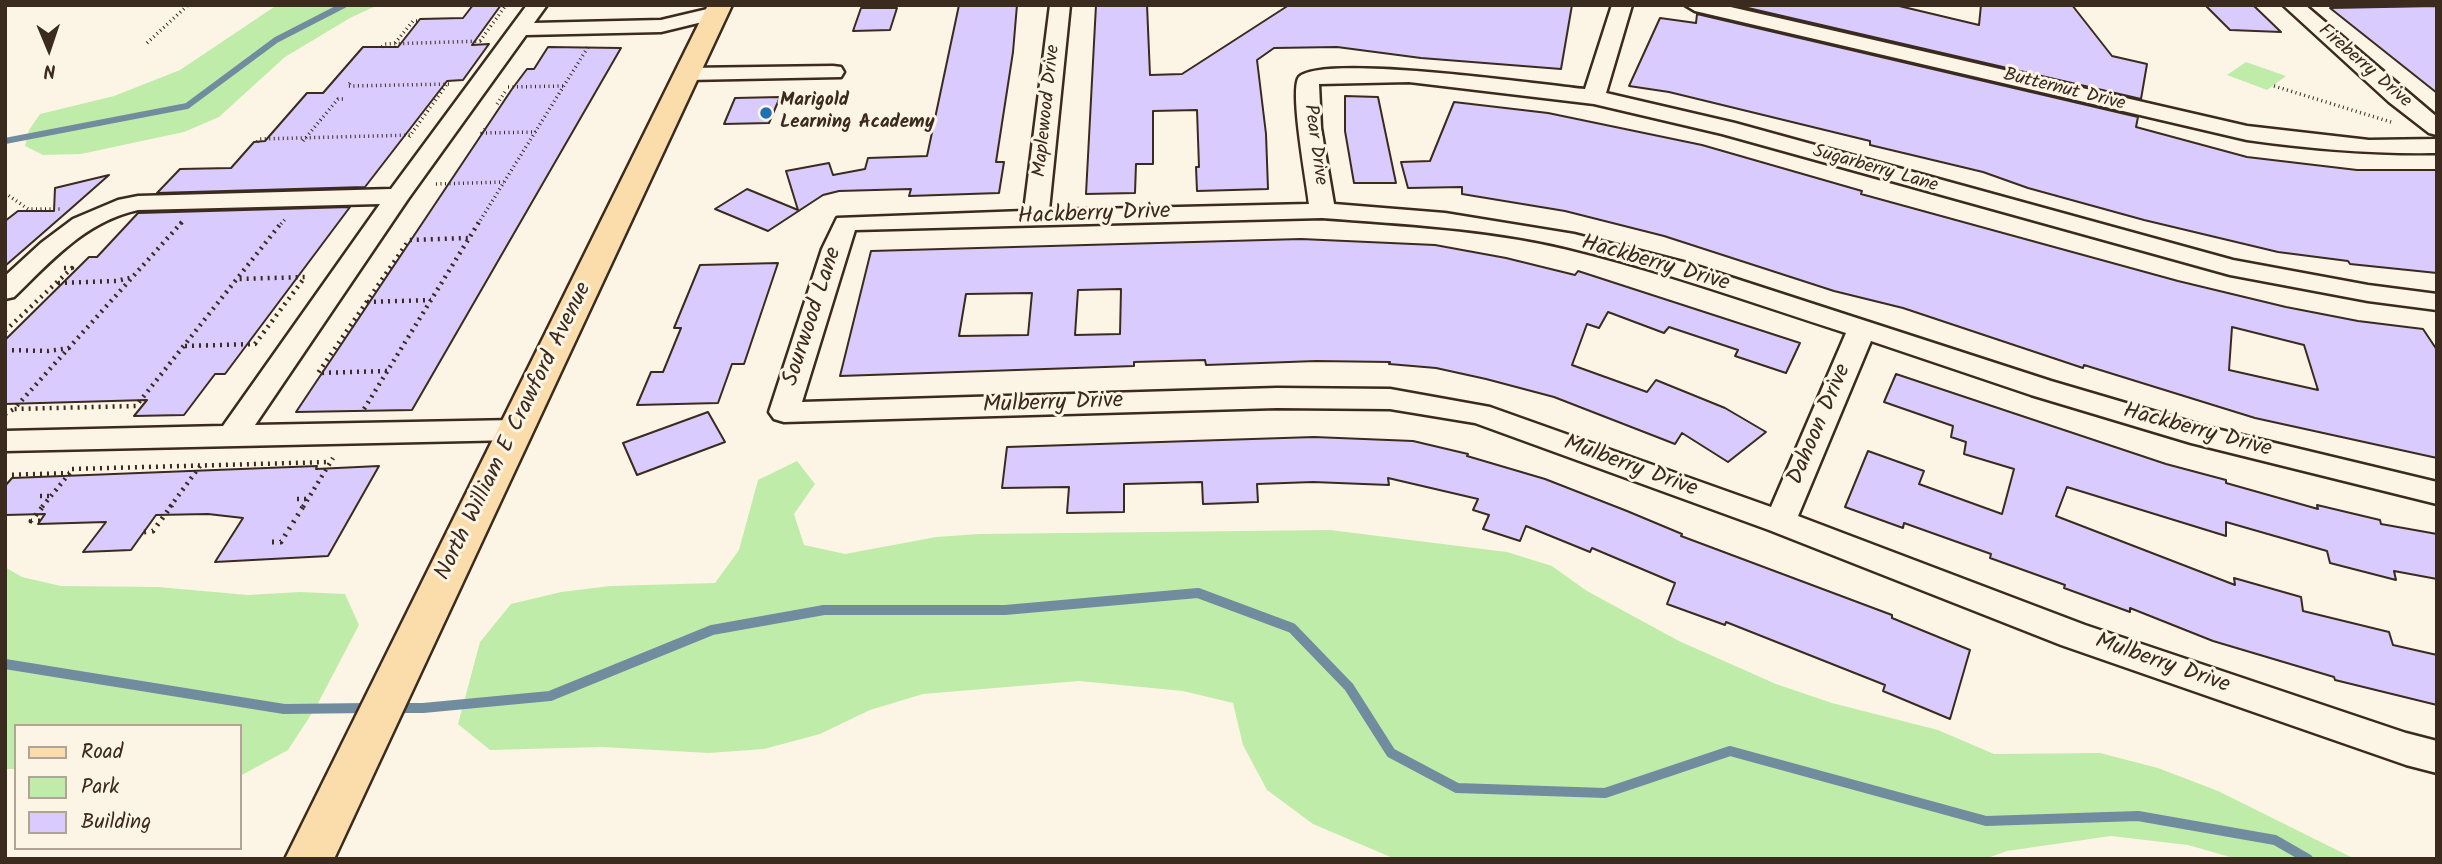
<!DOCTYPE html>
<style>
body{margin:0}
#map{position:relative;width:2442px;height:864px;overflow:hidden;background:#fcf5e5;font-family:Kalam,sans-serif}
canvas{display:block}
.frame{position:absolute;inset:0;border:7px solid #3b2a1e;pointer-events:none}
.legend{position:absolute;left:14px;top:724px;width:228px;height:126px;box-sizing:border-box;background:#fcf5e5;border:2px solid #afa495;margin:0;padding:9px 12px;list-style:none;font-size:21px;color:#3b2a1e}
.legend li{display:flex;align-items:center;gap:14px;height:35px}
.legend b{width:35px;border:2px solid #afa495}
.north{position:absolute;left:14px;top:14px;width:70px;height:70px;-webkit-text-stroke:5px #fcf5e5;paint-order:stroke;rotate:178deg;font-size:19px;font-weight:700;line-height:28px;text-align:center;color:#3b2a1e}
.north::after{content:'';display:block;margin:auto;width:24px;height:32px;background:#3b2a1e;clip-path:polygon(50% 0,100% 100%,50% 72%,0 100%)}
</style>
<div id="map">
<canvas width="2442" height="864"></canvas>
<div class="frame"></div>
<ul class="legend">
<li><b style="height:9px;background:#faddab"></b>Road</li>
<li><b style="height:19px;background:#c0eca9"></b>Park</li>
<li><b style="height:19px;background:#d9cbfd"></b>Building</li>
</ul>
<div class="north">N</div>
</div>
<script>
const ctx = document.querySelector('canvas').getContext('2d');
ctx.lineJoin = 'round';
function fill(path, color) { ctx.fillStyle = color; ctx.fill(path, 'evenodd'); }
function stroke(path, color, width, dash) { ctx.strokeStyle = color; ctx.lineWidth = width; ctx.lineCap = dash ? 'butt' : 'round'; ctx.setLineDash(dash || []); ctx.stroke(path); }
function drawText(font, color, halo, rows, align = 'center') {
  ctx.font = font + ' Kalam,sans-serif'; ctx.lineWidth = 6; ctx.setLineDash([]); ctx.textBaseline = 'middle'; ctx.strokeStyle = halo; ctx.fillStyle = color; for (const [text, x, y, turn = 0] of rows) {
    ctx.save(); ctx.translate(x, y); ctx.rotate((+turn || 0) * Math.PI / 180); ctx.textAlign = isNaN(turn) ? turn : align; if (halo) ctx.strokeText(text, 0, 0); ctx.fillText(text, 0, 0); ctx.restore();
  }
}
fill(new Path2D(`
 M277,5h101l-28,13 -65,39 -66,60 -35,15 -103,22 -38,1 -18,-9 4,-16 11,-16 74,-18 66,-26z
 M2246,62l40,14 -19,14 -40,-15z
 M797,461l18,23 -21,30 10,31 41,9 91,-17 43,-3 351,-4 177,22 45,14 35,25 92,50 97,43 56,19 106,27 56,24 106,-1 58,15 60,23 137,68h-118l-49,-14 -77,-9 -104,15 -22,8h-590l-82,-35 -46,-34 -24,-45 -10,-42 -50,-12 -104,-10 -156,13 -53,16 -50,24 -56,15 -55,4 -107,-6 -112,3 -32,-26 22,-82 31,-38 50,-12 49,-6 105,-3 24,-33 19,-70z
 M5,567l17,10 39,9 97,1 90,8 52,-3 45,2 14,31 -43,82 -28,43 -48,26v-50h-224v43h-11z`), '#c0eca9');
stroke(new Path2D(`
 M5,141l182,-35 89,-66 68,-35`), '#718c9e', 6);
stroke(new Path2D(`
 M5,664l279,45 86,-1
 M394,708h29l127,-12 162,-66 112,-20h181l193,-17 94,35 57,59 42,66 66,35 148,5 125,-42 256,70 152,-5 137,24 33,19`), '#718c9e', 10);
const building = new Path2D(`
 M473,5h28l-29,40 17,-1 -26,36 -16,1 -82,106 -208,6 23,-24 51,-1 23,-26 11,-1 42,-48h16l40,-46h35l22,-28 43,-1z
 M959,5h58l-4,47 -17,110h8l-5,31 -90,3 2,-7 -72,2 -16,4 -55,36 -53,-22 32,-20 51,21 -12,-39 43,-8 4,12 32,-6 3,-11 59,-2z
 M1096,5h51l3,70 32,-1 107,-69h283l-11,64 -140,-11 -84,-11 -63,1 -17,12 9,74 2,55 -71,2 -1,-24h3l-2,-57 -44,1v53h-17l-1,29 -49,1z
 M1735,5h160l84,20 2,-20h91l40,51 35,8 -6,35z
 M2205,5h48l28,27 -51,-2z
 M2437,6v87l-107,-85z
 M861,8h36l-7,22 -37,1z
 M1697,14l441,103 -2,10 111,30 110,13h80v103l-87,-9 -2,-3 -70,-9 -134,-32 -116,-32 -45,-16 -113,-27v-4l-201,-49 -40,-6 31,-68 36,5z
 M548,47l73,1 -209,362 -116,2 216,-323 15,-20h7z
 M1345,96l33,1 18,86h-42l-9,-52z
 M780,97l-11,26 -45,1 11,-26z
 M1454,102l94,11 154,32 160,46 -1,3 317,87 108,26 72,14 65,8 14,21v108l-182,-40 -171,-53 -1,3 -180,-60 -69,-17 -170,-55 -99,-25 -103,-17v-7l-54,1 -7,-26 29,-1zM2232,327l72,18 14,45 -89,-20z
 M109,175l-42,37 -62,54v-45l13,-10h36l1,-23z
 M350,207l-125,167h-10l-31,41 -50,1 13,-16 -142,4v-64l84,-83h8l41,-44z
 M1301,239l134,6 71,13 69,17 3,-4 222,72 -14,30 -51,-17 3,-6 -69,-23 -5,6 -56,-21 -9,16 -12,-4 -15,41 75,27 9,-12 69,28 41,24 -38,30 -46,-29 -7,11 -121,-47 -68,-18 -50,-11 -47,-4 1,-2 -74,-1 -110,4 -1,-5 -71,2v4l-294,10 31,-125zM1121,289l-1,45 -45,1 3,-45zM1032,293l-4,42 -69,1 7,-42z
 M778,263l-34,101h-12l-14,39 -81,2 14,-33h12l18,-44h-7l26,-63z
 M1896,374l270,90 60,16v3l92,26 -1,-4 63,15 1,4 56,10v45l-43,-8 2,9 -66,-17 -3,-12 -101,-29v14l-159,-49 -11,29 179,69 -1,-7 67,19 2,14 86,21 4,13 44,10v50l-102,-25 -1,-3 -121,-36 -83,-33v4l-66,-24 1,-3 -75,-27 1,-4 -87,-31 -1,5 -58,-21 23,-56 56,20 -5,13 83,30 12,-45 -50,-15 2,-12 -15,-5 2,-11 -69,-24z
 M708,412l17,30 -88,33 -14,-32z
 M1314,437l99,4 55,13 -1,2 78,23 82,32 55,23 -1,2 211,79v3l78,32 -20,69 -67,-28 2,-6 -159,-63 -1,3 -58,-21 8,-21 -83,-35 -2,4 -64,-26 -6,15 -37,-12 6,-14 -16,-5 5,-11 -90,-21 1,7 -76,-3 -56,2 1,18 -55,2 -1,-22 -78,2v28l-57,1 2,-26 -67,1 5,-41z
 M317,466l-1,3 63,-3 -51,90 -113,6 28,-44 -35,-4 -52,1 -25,35 -48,2 23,-30 -68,2 7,-10 -40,1v-29l7,-8z`);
fill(building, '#d9cbfd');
stroke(building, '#3b2a1e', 2);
const minor = new Path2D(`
 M527,5h20l-13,18 127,-3 55,-13 7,2 3,4 -3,4 -62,15 -135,3 -118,164 -153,226 260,-5 11,3 4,7 -4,7 -11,3 -510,11v-20l218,-5 157,-222 -242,6c-52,11 -87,51 -124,87l-9,2v-23l36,-33 32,-24 45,-19 20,-4 253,-7z
 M1050,5h20l-21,205 260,-6c-2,-20 -20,-115 -10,-127 22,-24 245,8 286,12l27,-84h20l-26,88 129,30 498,137 135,25 69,9v16l-69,-9 -138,-26 -508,-141 -128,-30 -185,-22 -90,2 2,44 13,76 111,9 129,21 113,29 364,118 153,45 233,56v22l-246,-61 -160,-48 -160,-54 -73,175 287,109 321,108 31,8v32l-31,-8 -345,-120 -292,-115 -294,-107 -85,-14 -113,-1 -493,14 -10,-3 -5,-7 53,-163 15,-31 187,-7zM1322,218c81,6 164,10 244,29 95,23 187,56 280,86l-75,174 -281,-100 -100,-18 -113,-1 -475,14 53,-172z
 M1685,5h37l525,121 122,14 68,-1v14c-65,1 -126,-4 -190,-13l-552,-129z
 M2283,5h22l132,112v18l-8,-2 -40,-31z
 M833,66l8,1 3,5 -3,5 -154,3 -8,-1 -3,-5 3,-5 8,-1z`);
const major = new Path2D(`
 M708,5h24l-398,854h-49z`);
stroke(minor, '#3b2a1e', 5);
stroke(major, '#3b2a1e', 5);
stroke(new Path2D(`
 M480,41l26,-36
 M147,43l41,-38
 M395,43l18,-22h5
 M382,47l3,-3 99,-3
 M350,83l-2,3 104,-2
 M2274,86l117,36
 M508,87l56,-1
 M497,104l8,-12
 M485,129l-3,4 54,-1
 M409,137l38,-53
 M303,141l35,-42h6
 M257,142l3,-3 151,-4
 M436,184l68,-2
 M5,193l23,16h34
 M180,224l2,-2
 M281,224l5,-6
 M478,224l110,-177`), '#3b2a1e', 3.5, [1, 3.5]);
stroke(new Path2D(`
 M182,222l-168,187 122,-3 146,-184
 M58,283l59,-2 16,-4
 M367,302l64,-2
 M5,331l67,-63h-10
 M185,346l70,-2 50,-67 -67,2
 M5,350l43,1 21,-3
 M387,371l-69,2 91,-133 61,-2
 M364,409l115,-187
 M5,414l9,-5
 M72,469l258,-7
 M5,475l64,-2
 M40,496h10
 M297,499h10
 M42,507l31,-38
 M170,507l30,-41
 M303,507l30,-49`), '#3b2a1e', 4.5, [2, 5]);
stroke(new Path2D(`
 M40,521h-9l13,-16
 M144,532l9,-1 19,-26
 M272,542h9l23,-37`), '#3b2a1e', 5, [2, 6]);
fill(minor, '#fcf5e5');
fill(major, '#faddab');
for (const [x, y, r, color] of [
 [766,113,7,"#1f6fb2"]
]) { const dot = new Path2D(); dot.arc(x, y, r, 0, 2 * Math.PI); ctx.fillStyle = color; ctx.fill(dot); stroke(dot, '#fcf5e5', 2.5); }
drawText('19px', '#3b2a1e', '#fcf5e5', [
 ["Fireberry Drive",2364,67,41],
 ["Butternut Drive",2064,91,14],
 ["Maplewood Drive",1048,111,-84],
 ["Pear Drive",1314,145,82],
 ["Sugarberry Lane",1875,170,16]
]);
drawText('bold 19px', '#3b2a1e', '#fcf5e5', [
 ["Marigold",780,102],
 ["Learning Academy",780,124]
], 'left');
drawText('23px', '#3b2a1e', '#fcf5e5', [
 ["Hackberry Drive",1094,216,-2],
 ["Hackberry Drive",1655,265,16],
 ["Sourwood Lane",814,317,-72],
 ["Mulberry Drive",1053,405,-2],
 ["Dahoon Drive",1821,425,-67],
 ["North William E Crawford Avenue",515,432,-64],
 ["Hackberry Drive",2197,432,15],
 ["Mulberry Drive",1630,468,20],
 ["Mulberry Drive",2162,665,19]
]);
</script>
